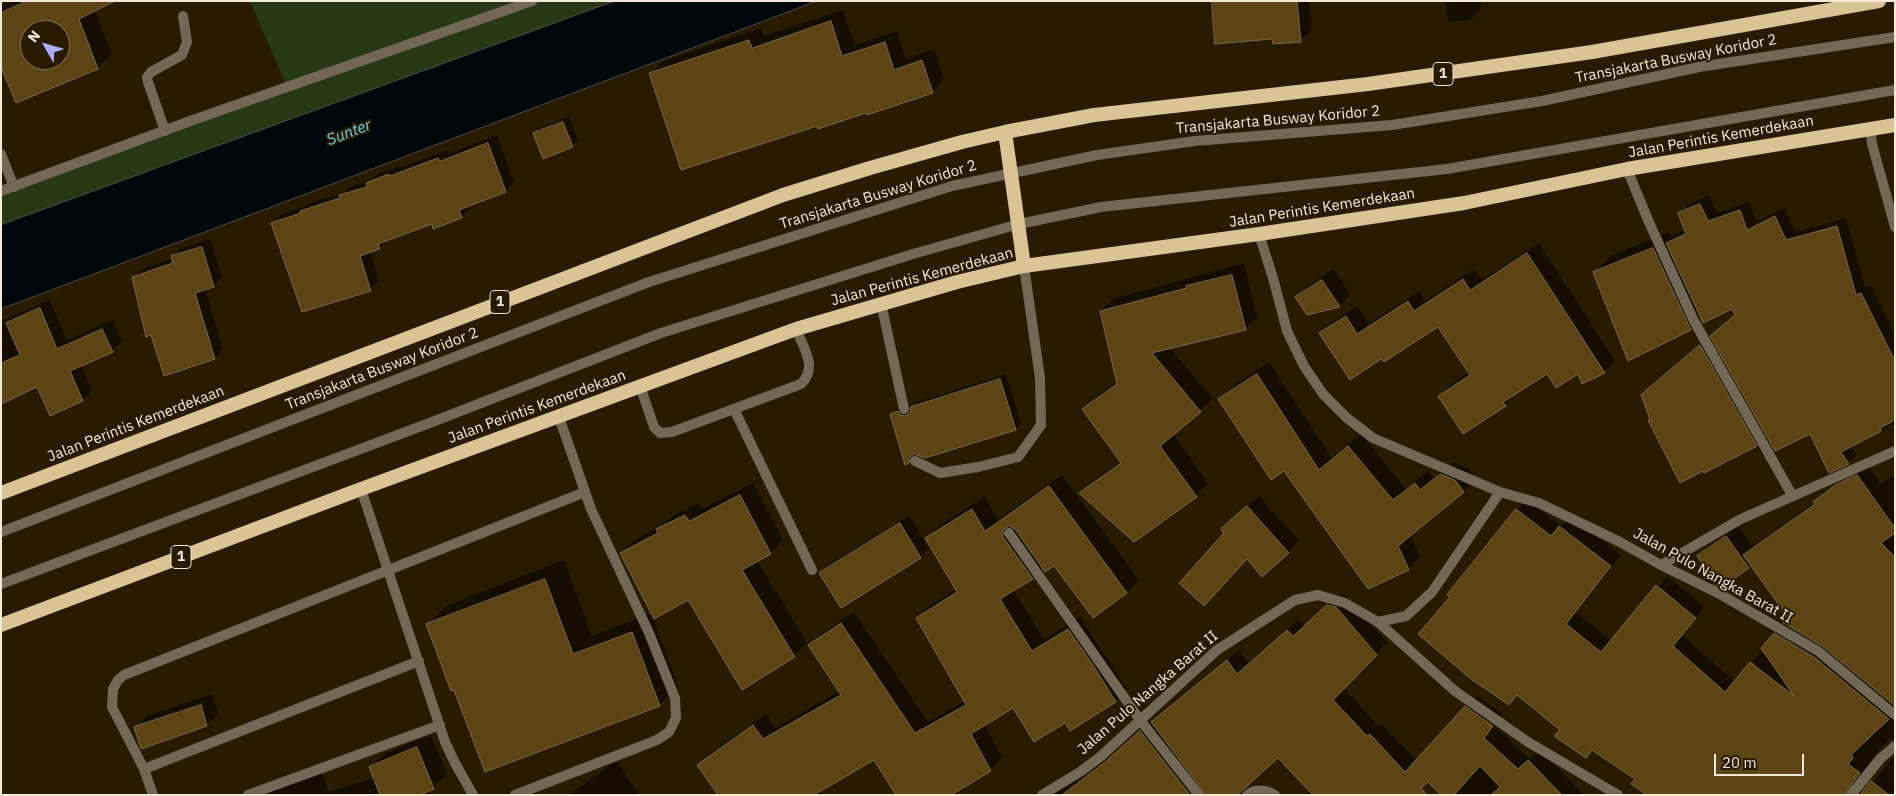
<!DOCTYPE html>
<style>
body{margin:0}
#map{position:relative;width:1896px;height:796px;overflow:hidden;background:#291b00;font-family:"IBM Plex Sans",sans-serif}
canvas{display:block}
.frame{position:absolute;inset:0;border:2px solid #f2e9d8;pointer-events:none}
.north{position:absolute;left:20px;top:20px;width:50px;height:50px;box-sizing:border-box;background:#291b00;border:1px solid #796d56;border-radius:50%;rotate:308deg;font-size:14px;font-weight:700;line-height:20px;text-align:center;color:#f2e9d8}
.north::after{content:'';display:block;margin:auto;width:18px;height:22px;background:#afaefa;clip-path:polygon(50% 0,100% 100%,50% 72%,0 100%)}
.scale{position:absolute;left:1714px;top:754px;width:90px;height:22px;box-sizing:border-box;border:2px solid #f2e9d8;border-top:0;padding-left:6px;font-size:15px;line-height:18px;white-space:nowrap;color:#f2e9d8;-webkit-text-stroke:4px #291b00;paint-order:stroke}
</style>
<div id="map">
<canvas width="1896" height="796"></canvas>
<div class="frame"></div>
<div class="north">N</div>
<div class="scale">20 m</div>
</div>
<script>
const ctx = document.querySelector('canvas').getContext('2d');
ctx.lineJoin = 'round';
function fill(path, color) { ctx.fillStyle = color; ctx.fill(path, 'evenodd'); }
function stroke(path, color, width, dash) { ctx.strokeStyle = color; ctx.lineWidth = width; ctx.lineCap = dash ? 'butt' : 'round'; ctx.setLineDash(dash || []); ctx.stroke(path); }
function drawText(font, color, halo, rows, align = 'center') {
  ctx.font = font + ' "IBM Plex Sans",sans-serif'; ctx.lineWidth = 4; ctx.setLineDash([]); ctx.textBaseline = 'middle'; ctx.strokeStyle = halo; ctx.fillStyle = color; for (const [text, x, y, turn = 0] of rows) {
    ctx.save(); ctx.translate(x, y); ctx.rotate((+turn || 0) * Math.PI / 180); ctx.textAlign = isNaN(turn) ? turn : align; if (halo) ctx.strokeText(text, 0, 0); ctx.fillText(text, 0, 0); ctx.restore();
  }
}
fill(new Path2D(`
 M250,1h365l-614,225v-35l286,-104z`), '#263914');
const water = new Path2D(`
 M615,1h202l-816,308v-84z`);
fill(water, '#00080c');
stroke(water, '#494c49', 1);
fill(new Path2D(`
 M11,1h85l-3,5 19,48 -14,14 -97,-5v-57zM30,30h30v30h-30z
 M1213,1h96l3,28 -11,11 -28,-2z
 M1446,1h35v8l-11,11 -22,2z
 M843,10l12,35 42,-14 9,28 28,-10 10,30 -12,13 -114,33 -167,-52 12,-12 98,-33 3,8z
 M569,117l9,23 -6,6 -38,-13 6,-5z
 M497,135l17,47 -9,9 -36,14 1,3 -9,9 -29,6 -45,17 -8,8 -9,3 9,30 -9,8 -97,-66 9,-9 24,-8 4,-3 35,-11 5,-5 20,-7 7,-6 21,-8 1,2 48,-18 2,3z
 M1709,195l8,18 32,-11 7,20 28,-14 12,24 50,-14 19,69 5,-2 25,49v89l-44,22 6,9 -9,9 -19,8 -19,-39 -89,-105 15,-13 -4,-6 -30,9 -12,12 -95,-57 16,-16 58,-24 3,6 4,-4 10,-4 -7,-16 9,-9z
 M210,239l12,38 -8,9 -9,3 18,60 -8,9 -82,-80 9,-9 31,-11v-1l8,-9z
 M1539,243l76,118 -11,11 -21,10 -5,-10h-31l-32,21 -10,12 -66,-9 11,-11 19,-13 -31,-47 -56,32 -61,-24 10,-10 26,-17 12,18 50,-33 6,10 49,-32 8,11z
 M1244,263l13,54 -12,12 -75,19 43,51 -40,35 35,49 -12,13 -115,-3 12,-12 28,-20 -37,-52 12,-12 22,-16 -17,-70 12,-12z
 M1334,269l16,26 -11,11 -42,-9 11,-11z
 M50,300l17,40 45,-20 10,21 -10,10 -31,14 11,26 -10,9 -44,-15 -37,2v-66z
 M1708,338l56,99 -8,8 -105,-27v-31z
 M1269,362l63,96 29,-24 45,55 22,-18 5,7 20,-16 14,6 9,11 -12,12 -54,43 10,23 -12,12 -124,-99 -64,-71 12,-12z
 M1006,374l15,50 -6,5 -101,24v4l-6,5 -17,-48 6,-5 6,-3 4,4 5,1v-4l5,-5z
 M1868,466l13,18 14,-10v265h-5l-8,7 -28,37 3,7 5,2 3,-1 30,-35v39h-67l-235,-46 -7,7 -24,-27 -44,-34 -9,9 -58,-107 66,-87 11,-10 33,26 10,-10 50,39 -45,58 36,28 55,-65 38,31 -23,28 53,47 26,-30 7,5 6,-23 12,-11 3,-6 -38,-53 -3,3 -50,-11 11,-11 29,-19 15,21 62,-45 10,-11 21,-16z
 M1062,475l77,105 -12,12 -34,25 -39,-53 -11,3 -11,11 -19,11 31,50 36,-22 47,72 -12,12 -49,20 -53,-15 -29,18 18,33 -12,13 -116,-12 -55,32 3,5h-103l-20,-30 12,-12 55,-39 9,14 65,-37 -30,-45 12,-13 32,-21 74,110 37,-21 -48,-82 12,-13 28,-17 -30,-51 12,-12 45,-29 14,22z
 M753,483l30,57 -13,13 -13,7 50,83 -13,13 -105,-58 -36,20 25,68 -19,19 -204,-17 -28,-63 19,-19 118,-46 28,76 60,-23 -31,-60 13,-13 28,-15 9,-8 27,-14 4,6z
 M1259,496l40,45 -11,11 -41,6 -21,-25 8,-15z
 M909,516l20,32 -9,9 -79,49 -20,-33 8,-9z
 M1340,594l7,3 40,45 -44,46 36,38 3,-2 35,37 60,-65 26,18 -9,12 36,33 10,-10 44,46h-141l-15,-15 -16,15h-105l4,-4 -33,-35 -43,39h-193l16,-5 32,-18 27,-21 122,-101 10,14 50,-45 5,7z
 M212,694l6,20 -11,11 -71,3 11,-12z
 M431,735l16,39 -14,13 -17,8h-164l68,-27 9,24 45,-14 -4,-11 14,-13z
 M616,761l24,34h-72z`), '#0007');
const building = new Path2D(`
 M27,1h88l-36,18 19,50 -82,34 -15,-36v-54zM30,30h30v30h-30z
 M1212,1h85l4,41 -28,2 -1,-5 -57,5z
 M831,21l11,35 43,-14 9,28 28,-10 11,33 -66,22 -1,-2 -48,16 -1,-3 -136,44 -32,-97 100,-33 3,8z
 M563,122l10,25 -30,12 -10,-26z
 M488,143l18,49 -47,18 3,8 -29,11 -1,-5 -54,20 2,5 -20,7 11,35 -69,21 -31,-89 30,-10 -1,-2 40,-13 -1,-3 28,-8 -1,-4 23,-9 1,2 48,-18 2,3z
 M1700,204l8,17 32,-11 7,20 28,-14 11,24 51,-14 19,69 5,-2 34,68v59l-15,8 1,3 -40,21 8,12 -20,9 -19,-39 -35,17 -65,-115 25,-21 -3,-6 -29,14 -37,-80 20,-9 -8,-21z
 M202,247l12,40 -19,6 20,66 -51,17 -13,-41 -5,2 -14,-60 41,-14 -2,-7z
 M1653,248l38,82 -63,31 -35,-89z
 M1527,253l78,120 -23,11 -4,-10 -22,14 -9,-14 -44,28 3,4 -43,28 -25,-38 32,-21 -32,-48 -54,35 -3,-3 -31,21 -31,-47 27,-17 11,18 51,-33 6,10 49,-32 7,11z
 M1232,275l14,55 -94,23 49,59 -41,34 37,51 -63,45 -55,-49 42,-30 -39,-54 35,-25 -17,-73 87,-23 -1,-2z
 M1322,280l18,27 -33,8 -12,-18z
 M40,308l17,41 45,-20 11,23 -43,19 13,30 -33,15 -13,-29 -36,17v-41l19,-8 -14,-32z
 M1700,345l57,101 -53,27 -1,-2 -23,12 -32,-63 2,-1 -9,-24z
 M1257,374l62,96 29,-24 45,54 22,-17 5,7 20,-16 15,6 9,12 -66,54 11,24 -41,19 -84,-118 -13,9 -53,-81z
 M1000,379l16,51 -91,28 -11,-4 -5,4v5l-4,2 -15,-51 8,-3 3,4 5,1 4,-4 1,-5z
 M1857,475l38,53v5l-14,10 14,14v149l-73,-60 -40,-24 5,-6 -44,-61 72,-51 -2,-2 22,-17z
 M1049,486l78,107 -34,25 -39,-52 -9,6 -30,-43 -6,-3 -6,4v7l30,42 -33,20 32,52 36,-22 25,36 23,37 -46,29 -5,-8 -31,19 -21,-34 -42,26 20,37 -40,24h-55l-22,-35 -60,35h-96l-21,-30 56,-40 10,14 78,-44 -33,-50 33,-22 74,110 51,-28 -50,-87 41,-26 -32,-54 47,-29 13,22z
 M740,495l31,59 -29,16 53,87 -53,33 -54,-90 -34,19 -34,-66 38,-20 -2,-4 29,-14 4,6z
 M1247,506l42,47 -27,24 -15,-18 -43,47 -25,-23 45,-50 -3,-4z
 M1516,509l35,27 8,-10 52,40 -45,58 35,28 55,-67 40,33 -23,28 52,46 25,-30 44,34 -33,-48 13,-15 40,24 75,62 -38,36 2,3 -5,6 12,9 -16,22h-197l-16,-11 4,-5 -43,-29 -6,8 -32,-22 6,-6 -43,-35 -8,10 -38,-26 -53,-45 32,-37 -3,-2z
 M900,523l21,35 -80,50 -22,-35z
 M1726,536l23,32 -27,19 -6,-2 -19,-29z
 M545,579l28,75 59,-22 28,74 -175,66 -31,-82 -3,1 -25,-67z
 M1327,605l9,2 41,48 -44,45 34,36 3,-2 35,38 60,-66 28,20 -9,12 34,31 10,-9 34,35h-71l9,-8 -20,-21 -26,29h-13l-13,-13 -7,6 6,7h-114l-35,-37 -41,37h-31l-55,-73 76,-62 10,14 50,-44 6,6z
 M201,705l6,21 -66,23 -7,-22z
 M1140,731l50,64h-128l43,-33z
 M417,747l17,42 -15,6h-39l-11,-28z
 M1871,781l18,14h-29z`);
fill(building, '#5c4415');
stroke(building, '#79694c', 1);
stroke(new Path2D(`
 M165,131l-17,-49 -1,-5 4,-5 31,-17 5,-13 -4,-26
 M1,154l13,33
 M881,303l23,106
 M640,386l14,41 6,6 12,-1 129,-48c17,-17 3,-35 -5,-55
 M734,409l78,161
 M915,461l25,12 38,-6 40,-10 23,-32 -1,-47 -16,-112
 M361,489l84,253 10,21 18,32
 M1,532l648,-250 303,-96 145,-31 98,-14 197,-16 150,-24 157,-34 196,-30
 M1,584l426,-160 234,-91 252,-79 106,-30 82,-17 346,-38 448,-79
 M144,769l275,-108
 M153,795l-9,-26 -32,-62 1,-18 5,-9 6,-5 461,-183
 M248,795l192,-70
 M515,795l142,-55 12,-8 7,-14 -1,-20 -26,-65 -58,-124 -32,-92`), '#726855', 10);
stroke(new Path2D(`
 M1870,128l2,16 23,83
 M1627,169l21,51 46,101 98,174
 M1259,234l14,44 14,53 17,35 19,28 24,24 26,20 127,54 39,11 81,39 41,23 57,28 100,58 77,64
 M1009,533l131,187 59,75
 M1661,565l80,-46 154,-68
 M1378,622l77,69 73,51 90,53
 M1042,795l38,-23 20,-15 117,-107 78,-50 23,-5 27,8 33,19 28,-6 26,-24 68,-100
 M1247,795c10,-7 19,-5 28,0
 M1851,795l29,-36 15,-13`), '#726855', 10);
stroke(new Path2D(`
 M1,191l192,-71 339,-119`), '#726855', 10);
stroke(new Path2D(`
 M1005,132l19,134
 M1,493l782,-298 87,-27 92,-26 43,-10 89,-17 274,-31 224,-32 287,-51
 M1,625l360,-136 435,-160 161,-47 67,-16 235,-32 205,-31 163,-34 268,-44`), '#dac496', 14);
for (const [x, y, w] of [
 [1443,74,20],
 [500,302,20],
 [181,557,20]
]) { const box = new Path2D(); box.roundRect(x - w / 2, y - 11.5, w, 23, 4); ctx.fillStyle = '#291b00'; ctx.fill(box); stroke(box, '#f2e9d8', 1); }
drawText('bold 14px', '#f2e9d8', null, [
 ["1",1443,74],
 ["1",500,302],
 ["1",181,557]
]);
drawText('15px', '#f2e9d8', '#291b00', [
 ["Transjakarta Busway Koridor 2",1676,59,-11],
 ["Transjakarta Busway Koridor 2",1278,120,-5],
 ["Jalan Perintis Kemerdekaan",1721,137,-10],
 ["Transjakarta Busway Koridor 2",878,195,-17],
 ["Jalan Perintis Kemerdekaan",1322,208,-9],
 ["Jalan Perintis Kemerdekaan",922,277,-15],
 ["Transjakarta Busway Koridor 2",382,369,-21],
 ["Jalan Perintis Kemerdekaan",537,407,-20],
 ["Jalan Perintis Kemerdekaan",136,424,-21],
 ["Jalan Pulo Nangka Barat II",1713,576,29],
 ["Jalan Pulo Nangka Barat II",1148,693,-41]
]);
drawText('italic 16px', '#68cfe7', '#291b00', [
 ["Sunter",349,133,-21]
]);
</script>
